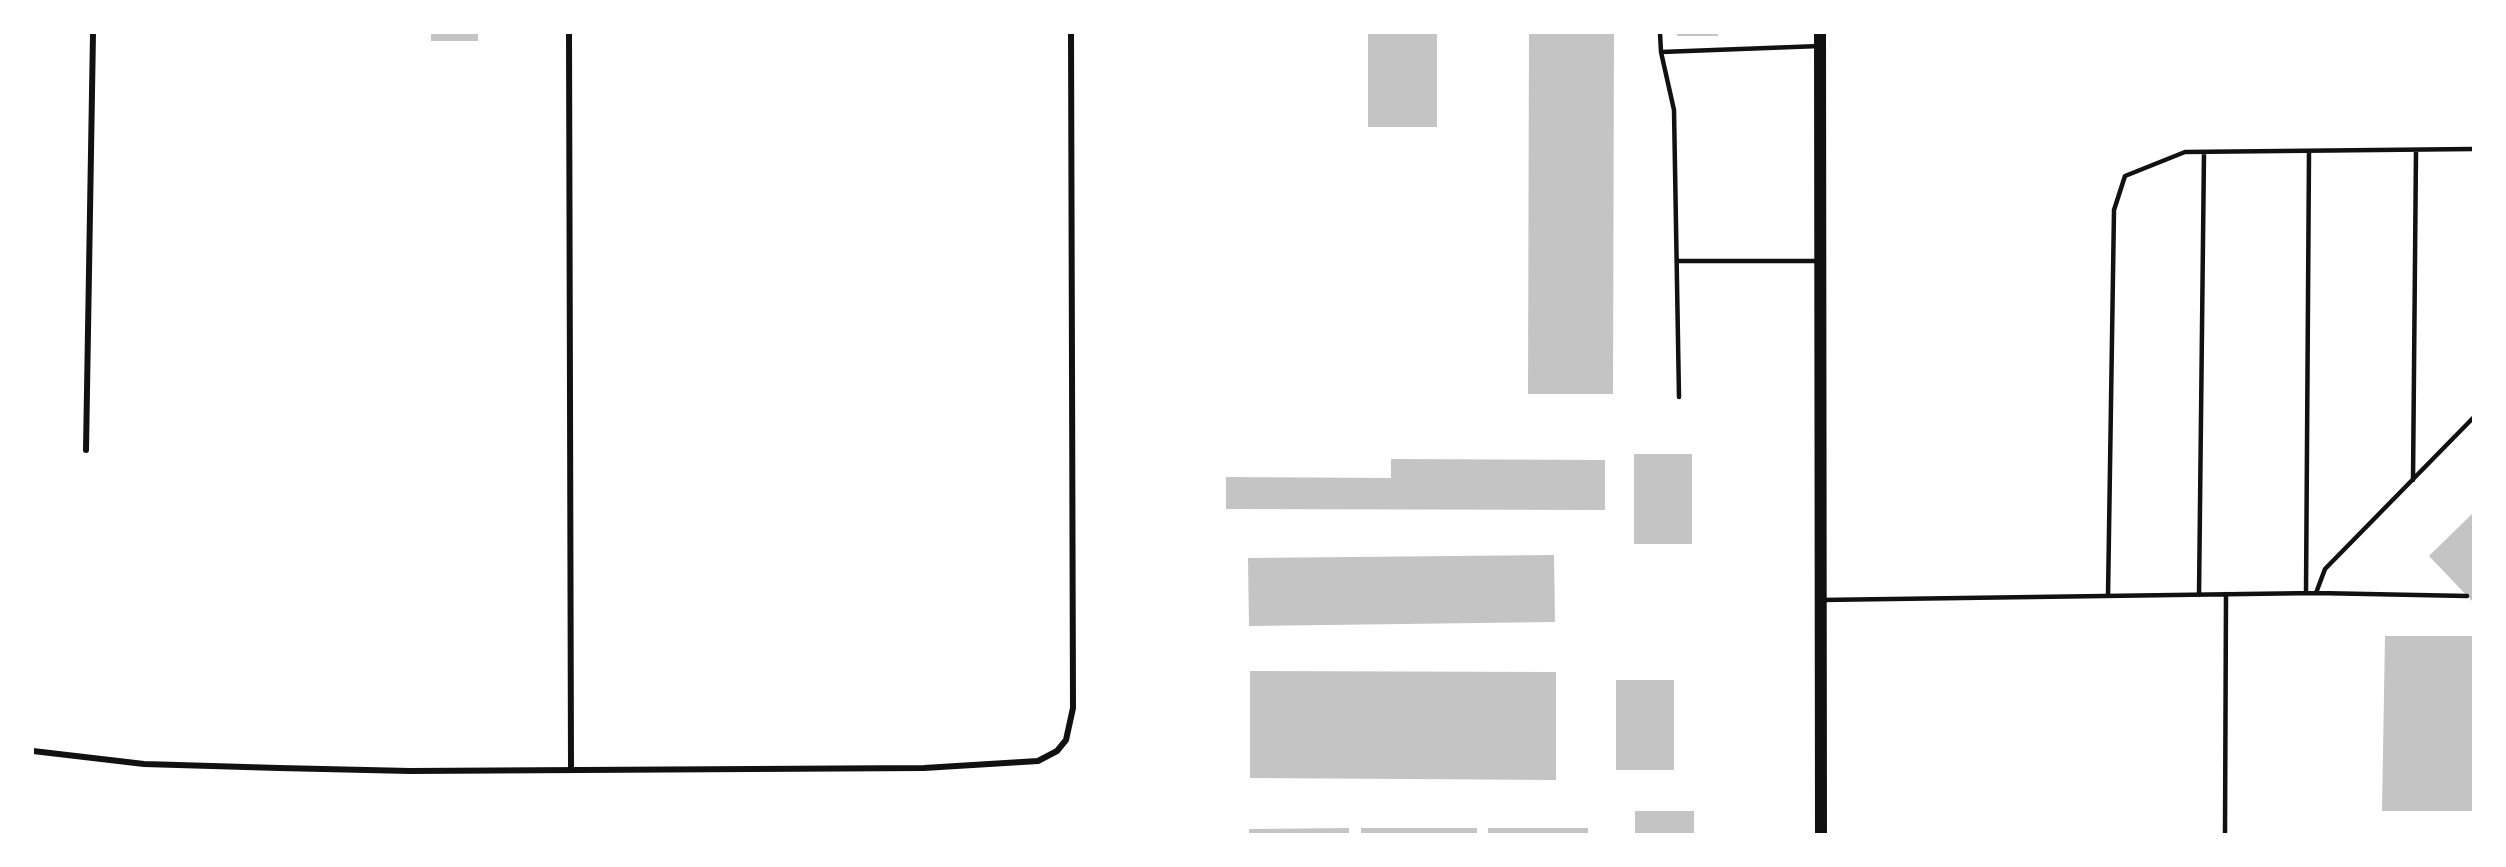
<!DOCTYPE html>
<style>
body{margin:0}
#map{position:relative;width:2506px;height:867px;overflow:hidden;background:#fff;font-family:Figtree,sans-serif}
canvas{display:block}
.frame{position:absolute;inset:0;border:34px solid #fff;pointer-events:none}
</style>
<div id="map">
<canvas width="2506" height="867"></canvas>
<div class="frame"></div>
</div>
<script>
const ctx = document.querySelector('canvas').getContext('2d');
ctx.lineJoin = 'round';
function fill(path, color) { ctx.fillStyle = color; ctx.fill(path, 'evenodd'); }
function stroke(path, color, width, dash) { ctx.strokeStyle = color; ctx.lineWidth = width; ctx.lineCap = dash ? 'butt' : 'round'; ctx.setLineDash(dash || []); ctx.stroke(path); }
fill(new Path2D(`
 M431,33h47v8h-47z
 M1368,33h69v94h-69z
 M1529,33h85l-1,361h-85z
 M1677,33h41v3h-41z
 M1634,454h58v90h-58z
 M1391,459l214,1v50l-379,-1v-32l165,1z
 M2473,513v89l-44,-46z
 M1554,555l1,67 -306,4 -1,-68z
 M2385,636h88v175h-91z
 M1250,671l306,1v108l-306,-2z
 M1616,680h58v90h-58z
 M1635,811h59v23h-59z
 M1349,828v6h-100v-5z
 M1361,828h116v6h-116z
 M1488,828h100v6h-100z`), '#c4c4c4');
stroke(new Path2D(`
 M1660,33l1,19 13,58 5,287
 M1661,52l159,-6
 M1677,261h142
 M2413,480l3,-330
 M2306,593l3,-442
 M2316,593l151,3
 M2199,595l5,-443
 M2108,596l6,-386 11,-34 60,-24 288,-3
 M1821,600l495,-7 9,-24 148,-151
 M2225,834l1,-240`), '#111', 4.5);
stroke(new Path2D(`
 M569,33l2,736
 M86,450l7,-417
 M33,751l111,13 135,4 131,3 514,-3 114,-7 19,-10 9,-11 7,-32 -2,-675`), '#111', 6);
stroke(new Path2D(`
 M1820,33l1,801`), '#111', 12);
</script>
